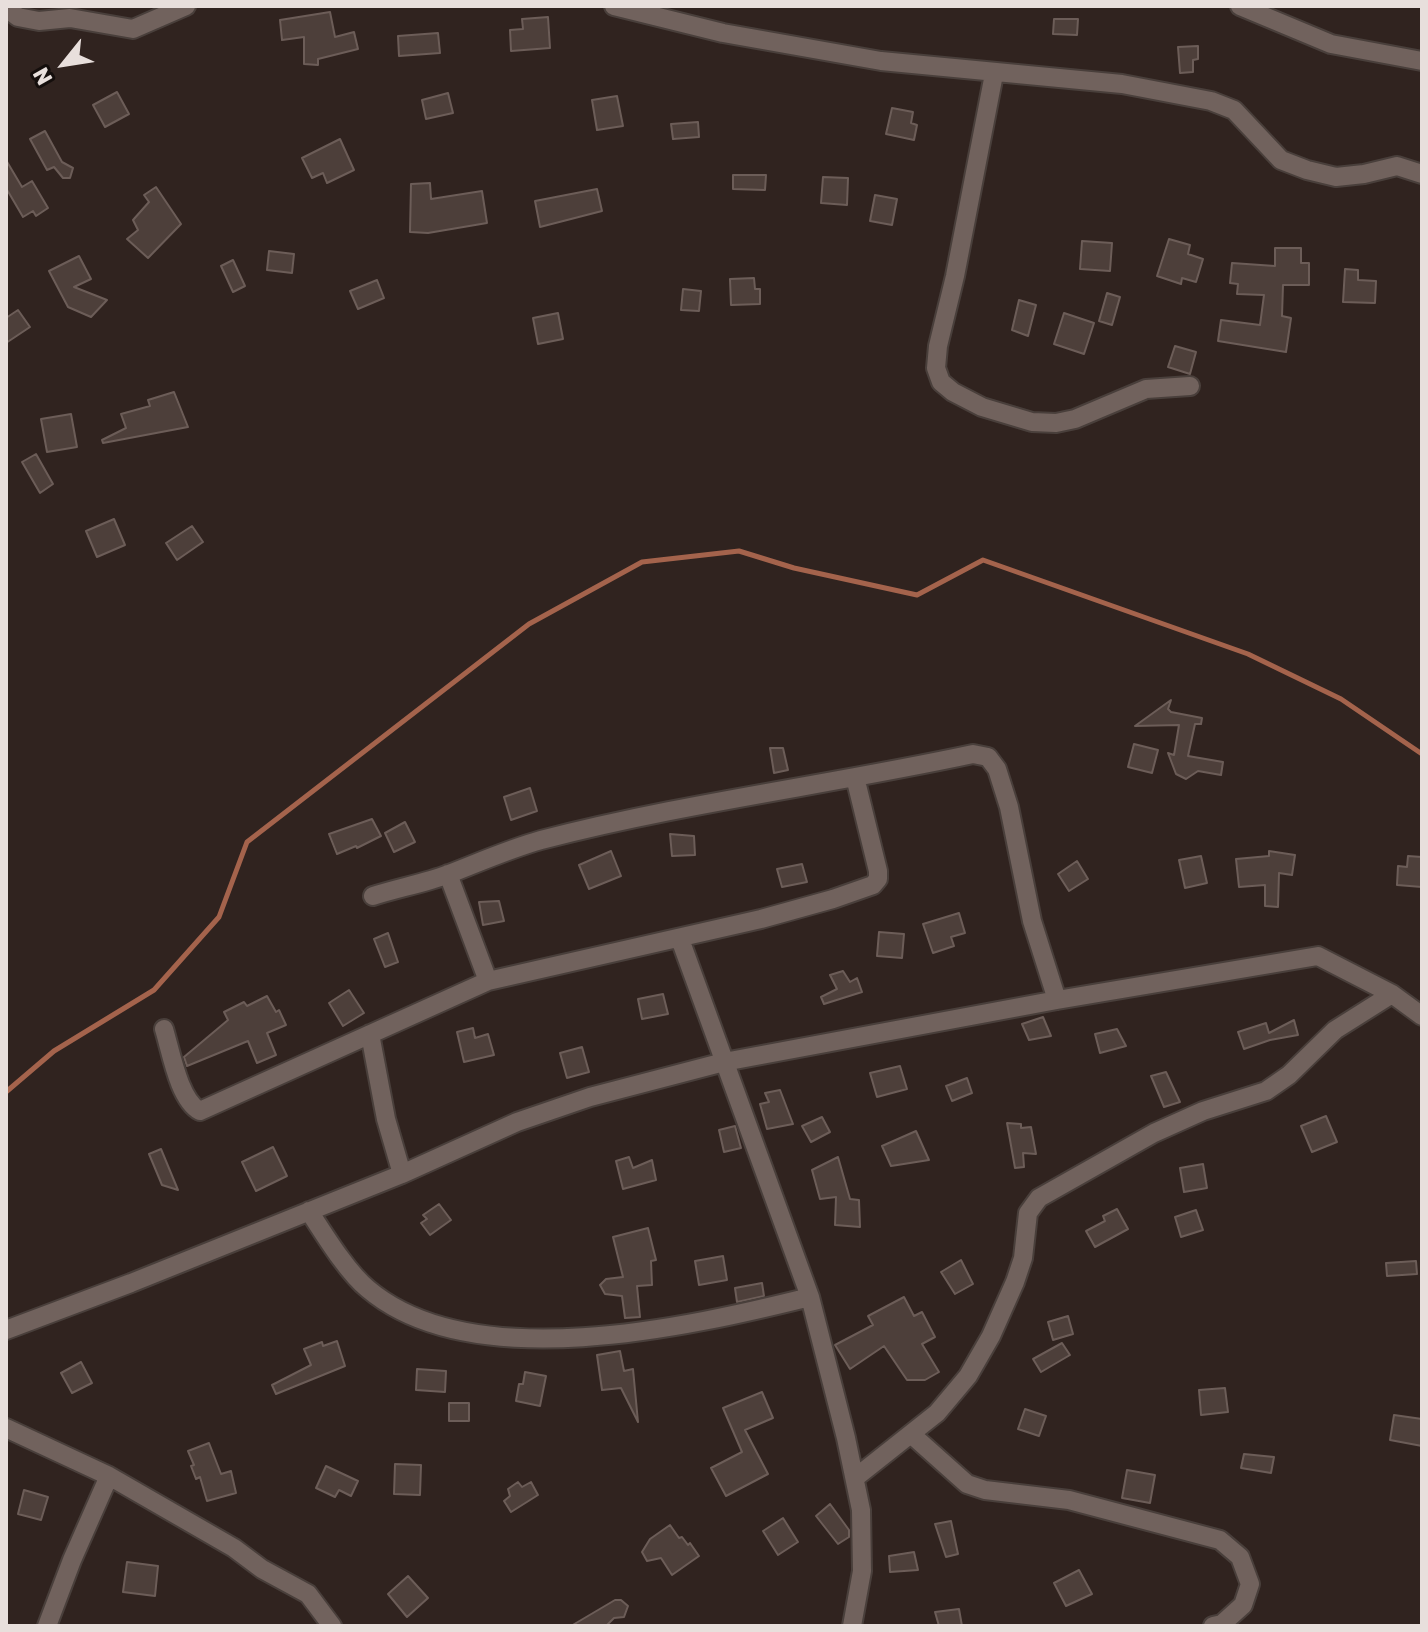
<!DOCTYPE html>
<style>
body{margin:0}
#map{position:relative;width:1428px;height:1632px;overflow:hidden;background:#30231f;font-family:Rubik,sans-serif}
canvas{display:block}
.frame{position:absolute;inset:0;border:8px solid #e8dfdc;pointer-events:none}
.north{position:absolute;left:24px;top:24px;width:80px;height:80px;-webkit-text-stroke:6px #140e0c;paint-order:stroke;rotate:240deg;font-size:22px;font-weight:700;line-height:32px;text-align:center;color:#e8dfdc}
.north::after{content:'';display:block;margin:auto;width:28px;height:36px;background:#e8dfdc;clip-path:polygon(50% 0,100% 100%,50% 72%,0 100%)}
</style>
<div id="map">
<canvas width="1428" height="1632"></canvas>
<div class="frame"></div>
<div class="north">N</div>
</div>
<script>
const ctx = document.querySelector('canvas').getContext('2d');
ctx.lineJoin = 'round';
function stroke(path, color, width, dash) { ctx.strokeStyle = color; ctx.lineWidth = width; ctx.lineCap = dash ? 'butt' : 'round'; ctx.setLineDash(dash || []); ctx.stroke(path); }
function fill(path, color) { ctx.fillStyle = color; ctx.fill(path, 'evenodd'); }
stroke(new Path2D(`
 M6,1092l48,-41 100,-61 65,-73 28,-75 282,-218 113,-62 97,-11 55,17 123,27 66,-35 265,94 93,45 81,55`), '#a4634c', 5);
const building = new Path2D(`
 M330,12l5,25 19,-5 4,17 -40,10v6l-14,-1v-27l-22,3 -2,-20z
 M548,17l2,31 -39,3 -1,-21 13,-1 -1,-10z
 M1054,19h24l-1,16 -24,-1z
 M438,33l2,20 -41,3 -1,-20z
 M1198,46v13l-5,1v12l-13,1 -2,-26z
 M117,92l12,22 -24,13 -12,-22z
 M448,93l5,20 -27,6 -4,-19z
 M617,96l6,30 -26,4 -5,-30z
 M892,108l21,4 -2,11 6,2 -3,15 -28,-6z
 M698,122l1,15 -26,2 -2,-15z
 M45,131l17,31 11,6 -3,10h-7l-9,-11 -7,3 -17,-31z
 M340,139l14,31 -27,13 -4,-10 -11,5 -10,-20z
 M6,160l16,27 10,-6 16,27 -12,8 -3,-5 -10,6 -17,-29z
 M733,175h33l-1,15 -32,-1z
 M823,177l25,1 -1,27 -26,-2z
 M430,183l1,16 51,-8 5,32 -59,10 -18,-1 1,-48z
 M156,187l25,37 -33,34 -21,-19 11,-9 -5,-10 16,-18 -5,-7z
 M597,189l5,22 -62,16 -5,-26z
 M875,195l22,4 -5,26 -22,-4z
 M1169,239l21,6 -2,9 15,5 -7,23 -14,-4 -1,6 -24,-8z
 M1082,241l30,2 -2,28 -30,-2z
 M1275,248h26v15h8v22h-26l-1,31 9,2 -5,34 -68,-11 3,-21 39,5 4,-30 -27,-1 1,-10 -8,-1 2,-20 43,3z
 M269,251l25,3 -2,19 -25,-3z
 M79,256l12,23 -17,8 33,13 -16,17 -23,-10 -19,-36z
 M233,260l12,26 -12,6 -12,-26z
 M1345,269l13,1v10l18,1 -1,22 -32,-1z
 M754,278l1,11h5v15l-29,1 -1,-26z
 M377,280l7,18 -26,11 -8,-18z
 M683,289l18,2 -2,20 -18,-1z
 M1107,293l13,4 -8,28 -13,-4z
 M1019,300l17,5 -8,31 -16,-6z
 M18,310l12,17 -24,16v-25z
 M558,313l5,26 -25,5 -5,-26z
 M1064,313l30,10 -10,31 -30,-10z
 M1175,346l21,6 -6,22 -22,-7z
 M174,392l14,35 -85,16 -1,-3 24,-12 -5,-14 29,-8 -2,-6z
 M71,414l6,33 -30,5 -6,-33z
 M36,454l17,30 -13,9 -18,-31z
 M114,519l11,26 -28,12 -11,-26z
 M192,526l11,16 -26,18 -11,-17z
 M1171,700l-3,9 3,3 31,6 -1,6h-6l-7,32 35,6 -2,13 -23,-4 -12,8 -10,-5 -8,-21 6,2 5,-30 -44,1z
 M1134,744l24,6 -6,23 -24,-6z
 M770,748h13l5,22 -14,3z
 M530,788l7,23 -26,9 -7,-23z
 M372,819l9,17 -24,12 -1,-2 -19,8 -8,-20z
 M405,822l10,20 -21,10 -9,-19z
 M670,834l24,2 1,19 -23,1z
 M611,851l10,25 -32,13 -10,-24z
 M1269,851l26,4 -3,20 -13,-2 -1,34 -13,-1v-21l-26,2 -3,-28 33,-3z
 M1201,856l6,27 -22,5 -6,-28z
 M1408,856l14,1v30l-25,-2 1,-19 9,1z
 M1077,861l11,18 -19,12 -11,-17z
 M802,864l5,18 -25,5 -5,-18z
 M499,901l5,20 -21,4 -4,-23z
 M959,913l6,20 -14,4 3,9 -21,7 -10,-29z
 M879,932l25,2 -2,24 -25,-2z
 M388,933l10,29 -13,5 -11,-28z
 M843,971l7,11 7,-4 5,14 -38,12 -3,-7 16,-8 -7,-14z
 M349,990l15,23 -21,13 -14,-23z
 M663,994l5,20 -26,5 -4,-20z
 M267,996l9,16 3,-2 7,15 -19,8 9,22 -19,8 -9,-22 -61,25 -3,-9 44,-37 -4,-8 20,-10 3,4z
 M1043,1017l8,19 -22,4 -7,-16z
 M1294,1020l4,15 -28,5 -26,9 -6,-17 28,-9 3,10z
 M473,1028l2,10 13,-4 6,21 -30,7 -7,-30z
 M1117,1029l9,17 -26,7 -5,-19z
 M582,1047l7,25 -22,6 -7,-25z
 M900,1066l7,23 -30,8 -7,-24z
 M1166,1072l14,30 -16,5 -13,-31z
 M967,1078l5,15 -20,8 -6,-15z
 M780,1090l13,34 -26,5 -7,-25 9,-2 -4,-9z
 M1326,1116l11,26 -25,10 -11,-26z
 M822,1117l8,15 -19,10 -9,-16z
 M1007,1123l14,1v4l10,-1 5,27 -13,-1 1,14 -9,1z
 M735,1126l6,22 -17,4 -5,-22z
 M916,1131l13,29 -38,6 -9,-20z
 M273,1147l14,29 -31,15 -14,-29z
 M161,1149l17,41 -16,-5 -13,-31z
 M629,1157l4,11 19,-8 4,20 -33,9 -7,-28z
 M838,1157l12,42 9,1 1,27 -25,-2 1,-28 -16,2 -8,-29z
 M1203,1164l4,24 -23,4 -4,-24z
 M439,1204l12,16 -21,15 -9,-12 6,-4 -4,-4z
 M1117,1209l11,20 -33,18 -9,-16 19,-10 -2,-5z
 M1196,1210l7,20 -22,7 -6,-20z
 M648,1228l8,32 -5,1 1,24 -15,1 3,31 -15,1 -3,-22 -17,-2 -5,-9 6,-6 17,-2 -10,-40z
 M723,1256l4,24 -28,5 -4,-24z
 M961,1260l12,24 -18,10 -14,-22z
 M1416,1261l1,13 -30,2 -1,-13z
 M762,1283l2,13 -27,6 -2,-14z
 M904,1297l10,19 8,-4 13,25 -13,7 17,28 -14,8h-18l-23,-34 -34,23 -15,-24 38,-20 -5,-9z
 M1068,1316l5,18 -20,6 -5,-18z
 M337,1341l8,25 -69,28 -4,-9 39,-20 -7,-16 18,-7 1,4z
 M1062,1343l8,12 -29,17 -8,-13z
 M620,1351l4,20 9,-2 5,53 -17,-34 -19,2 -5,-35z
 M81,1362l11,21 -20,10 -11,-20z
 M417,1369l29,2 -1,21 -29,-2z
 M525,1372l21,4 -6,30 -24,-5 3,-17h4z
 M1225,1388l3,24 -27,3 -2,-25z
 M762,1392l11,26 -28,12 23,44 -42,22 -15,-28 31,-16 -19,-44z
 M449,1403h20v18h-20z
 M1025,1409l21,7 -7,20 -21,-7z
 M1394,1415l28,4v27l-32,-6z
 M209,1443l12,31 10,-3 5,22 -29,8 -7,-24 -4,2 -5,-13 3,-1 -6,-14z
 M1244,1454l30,3 -3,16 -30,-5z
 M395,1464l26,1 -1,30 -26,-1z
 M326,1466l32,15 -7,15 -12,-6 -4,7 -19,-9z
 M1127,1470l28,5 -5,28 -28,-5z
 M518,1482l4,5 9,-5 7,13 -27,17 -7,-11 6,-5 -2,-7z
 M24,1490l24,7 -7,23 -23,-6z
 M830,1504l19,26v7l-11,7 -22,-28z
 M783,1518l15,24 -20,13 -15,-24z
 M951,1521l7,33 -12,3 -11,-33z
 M670,1525l9,13 3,-1 6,8 2,-2 9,13 -27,19 -11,-17 -14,3 -5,-9 8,-13z
 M914,1552l4,18 -28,2 -1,-16z
 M127,1562l31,4 -3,30 -32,-4z
 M1079,1570l13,24 -26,12 -12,-23z
 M408,1576l20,22 -21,19 -19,-23z
 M615,1600h6l7,6 -4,11 -10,1 -8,8h-35z
 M959,1609l3,17h-23l-4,-14z`);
fill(building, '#4d3f3a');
stroke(building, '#6c5d58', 2);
const street = new Path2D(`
 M614,6l109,27 158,28 241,23 89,17 23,9 47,50 26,10 29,7 28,-3 33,-8 25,8
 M1240,6l91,38 91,17
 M6,8l12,9 21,4 31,-3 63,11 53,-23
 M994,74l-39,202 -17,70 -2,22 5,14 12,10 29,15 50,15 24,1 19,-4 71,-30 44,-3
 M448,874l40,107
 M373,896c25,-8 52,-13 76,-22 31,-12 60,-25 92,-34 142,-37 288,-55 432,-86l15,3 9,12 12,38 23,114 25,79
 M680,939l130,358 36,141 15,72 1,61 -10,55
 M164,1029c7,23 15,71 36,82l288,-130 273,-62 72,-20 40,-14 5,-6v-8l-23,-94
 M370,1034l16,85 16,55
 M309,1211c15,23 38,61 59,78 104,88 321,38 442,8
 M6,1330l125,-47 271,-109 115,-52 73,-25 134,-35 333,-62 261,-44 74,38 30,22
 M6,1428l103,48 125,72 28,21 46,25 24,32
 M911,1434l56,50 18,6 84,10 151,40 20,17 10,27 -7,21 -21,19 -9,2
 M855,1478l82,-65 31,-37 23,-40 24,-54 8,-24 5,-45 11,-15 115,-65 49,-22 63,-20 23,-16 46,-45 57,-36
 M47,1626l25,-66 37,-84`);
stroke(street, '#493f3b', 22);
stroke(street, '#71625d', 18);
</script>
